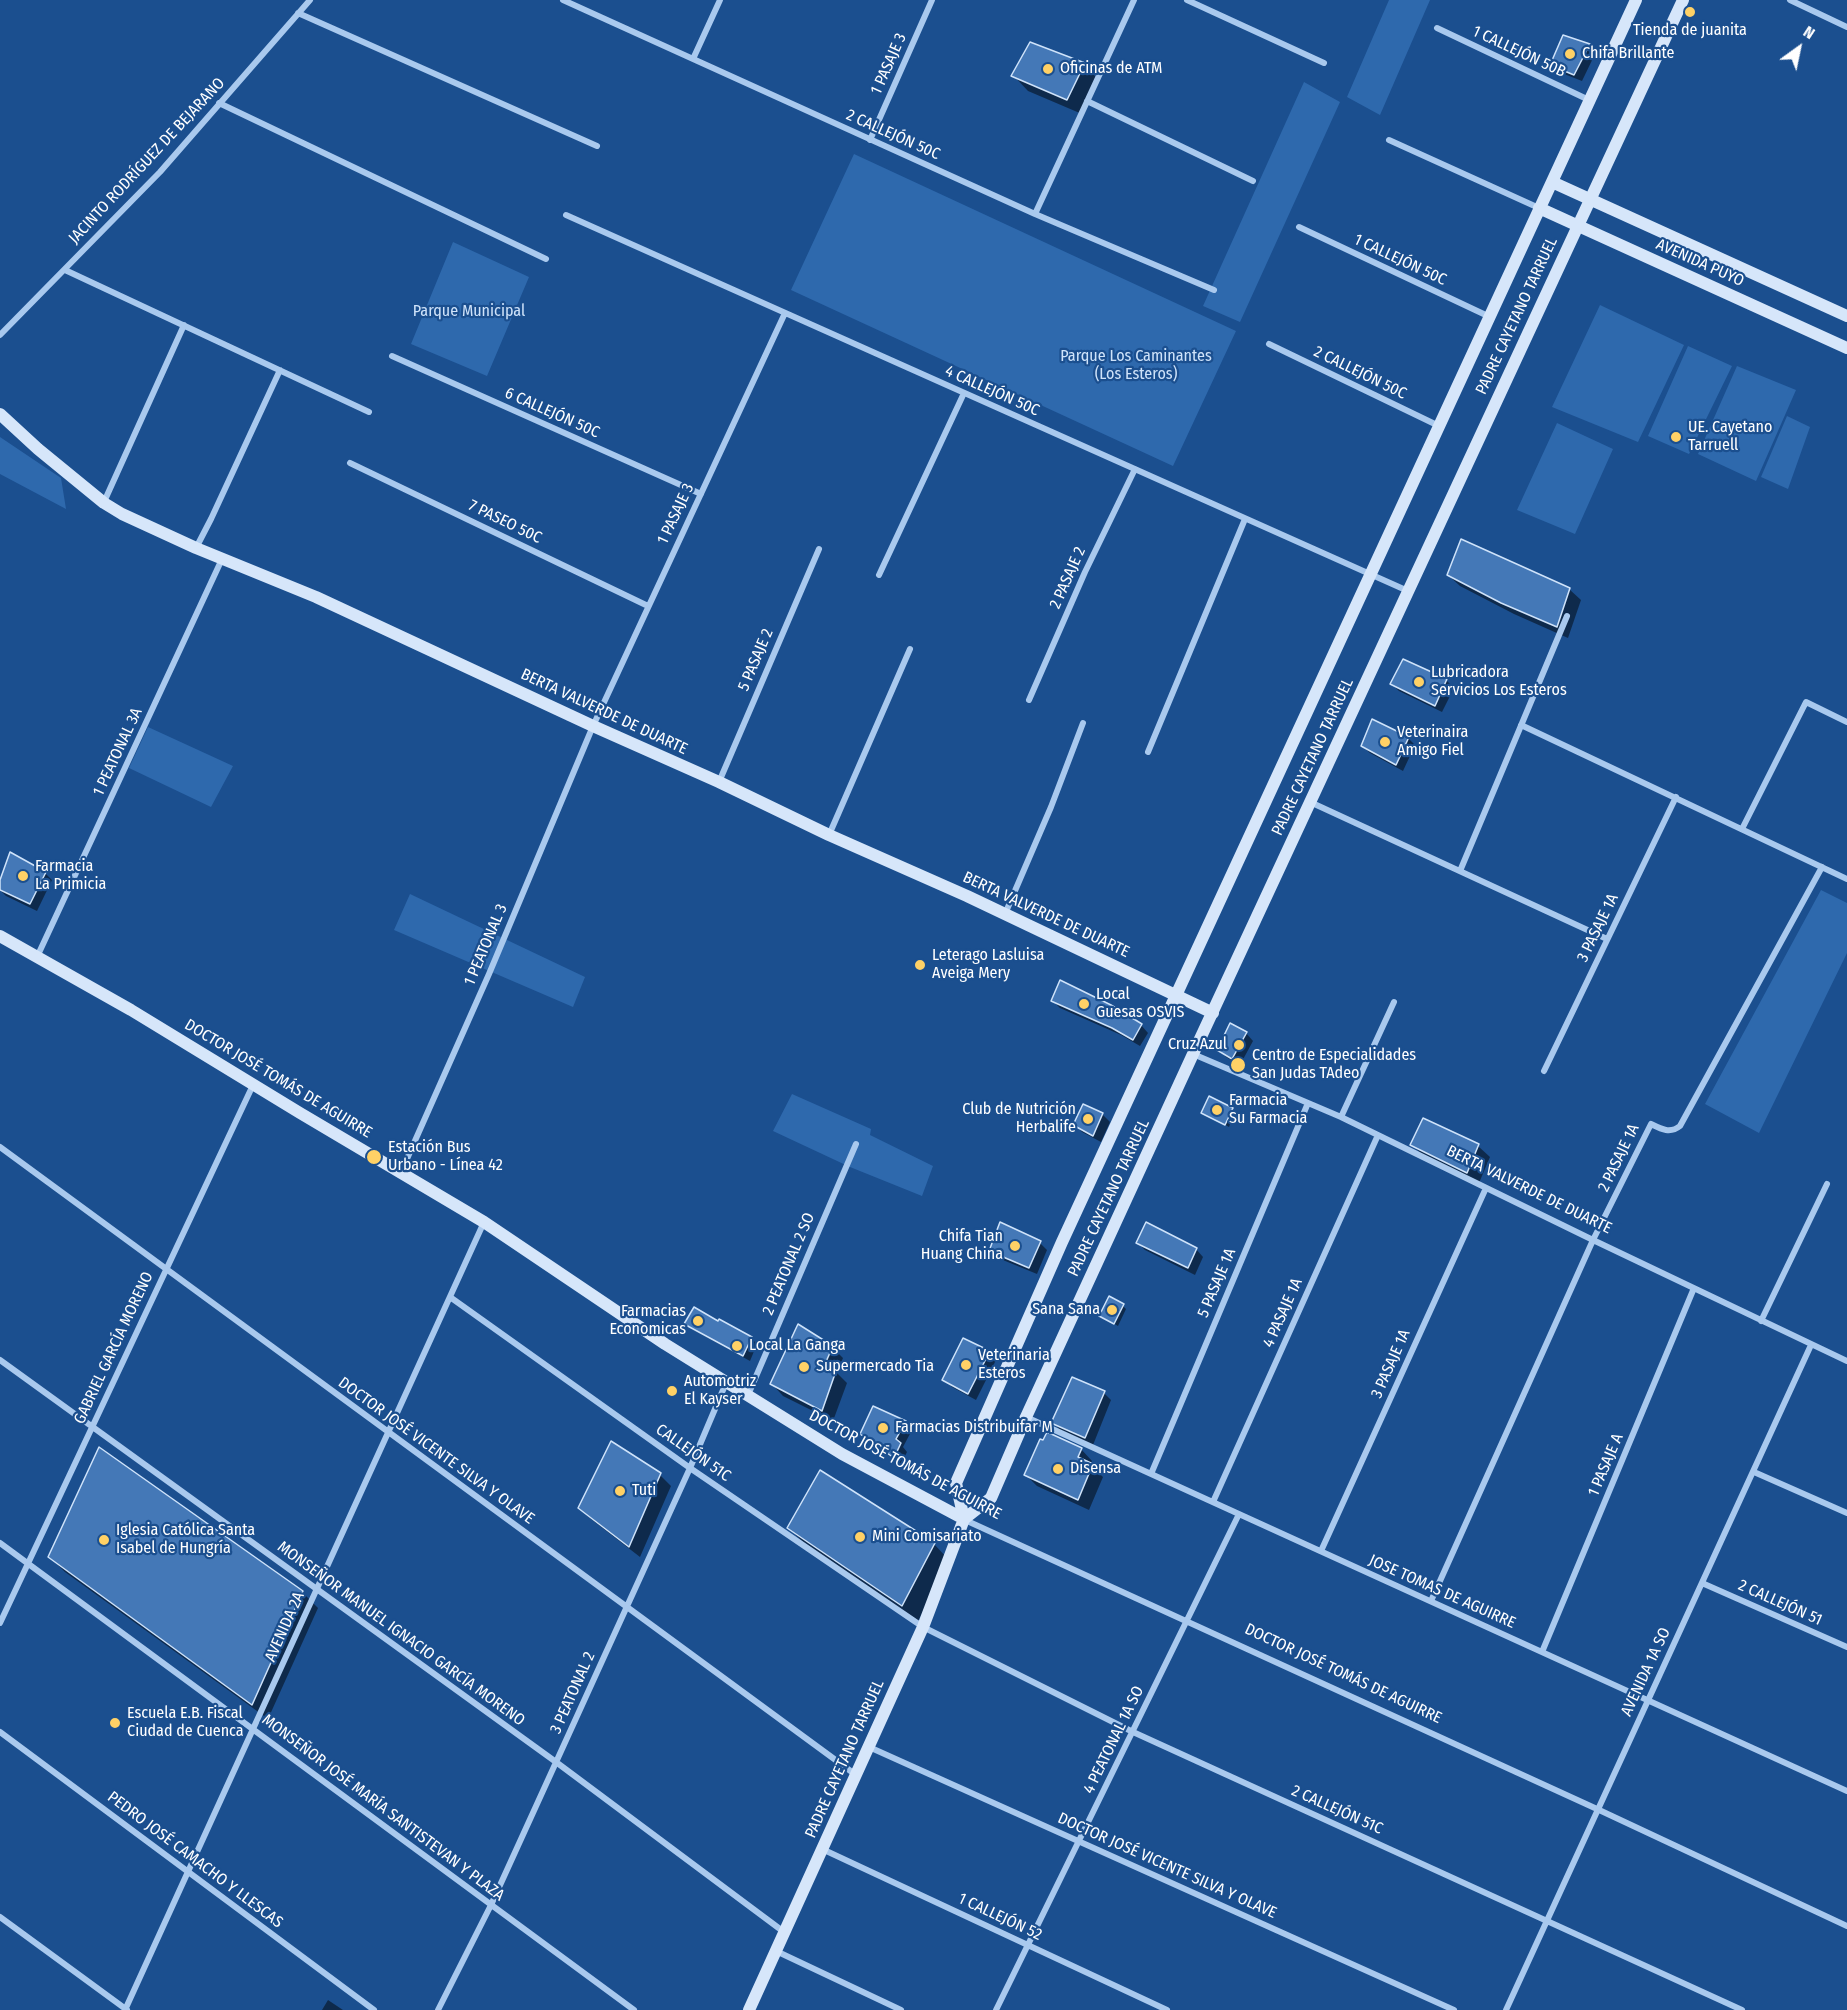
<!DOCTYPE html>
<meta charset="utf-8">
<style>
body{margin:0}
#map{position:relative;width:1847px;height:2010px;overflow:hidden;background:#1b4f8f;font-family:"Fira Sans Condensed",sans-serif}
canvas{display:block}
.north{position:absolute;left:1769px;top:18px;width:60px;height:60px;-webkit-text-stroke:4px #1b4f8f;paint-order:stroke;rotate:33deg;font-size:16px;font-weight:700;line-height:24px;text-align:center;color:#fff}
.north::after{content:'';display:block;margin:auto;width:21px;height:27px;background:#fff;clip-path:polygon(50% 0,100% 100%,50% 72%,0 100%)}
</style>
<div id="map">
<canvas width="1847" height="2010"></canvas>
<div class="north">N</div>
</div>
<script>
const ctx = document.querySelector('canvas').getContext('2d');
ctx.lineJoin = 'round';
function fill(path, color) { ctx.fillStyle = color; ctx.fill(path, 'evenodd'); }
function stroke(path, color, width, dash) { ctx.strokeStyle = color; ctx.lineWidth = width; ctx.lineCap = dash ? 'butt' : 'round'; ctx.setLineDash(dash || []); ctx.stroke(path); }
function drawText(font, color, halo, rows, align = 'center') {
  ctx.font = font + ' "Fira Sans Condensed",sans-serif'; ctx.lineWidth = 4.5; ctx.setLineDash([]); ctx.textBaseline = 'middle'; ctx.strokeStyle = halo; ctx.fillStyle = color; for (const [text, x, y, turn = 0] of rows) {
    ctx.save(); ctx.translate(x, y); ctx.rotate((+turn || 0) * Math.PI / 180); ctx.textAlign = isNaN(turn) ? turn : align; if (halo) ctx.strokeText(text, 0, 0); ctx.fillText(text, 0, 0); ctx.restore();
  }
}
fill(new Path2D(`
 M1389,0h41l-50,115 -33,-18z
 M1304,82l36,20 -100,220 -37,-16z
 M854,154l382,177 -63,135 -382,-176z
 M453,242l76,35 -42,99 -76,-32z
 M1600,305l84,40 -46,97 -86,-35z
 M1688,346l44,20 -43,88 -41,-18z
 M1737,366l59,24 -40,91 -58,-27z
 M1787,416l23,11 -22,62 -27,-12z
 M1557,423l56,26 -38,85 -58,-24z
 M0,437l61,41 5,31 -66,-35z
 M148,727l85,39 -22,41 -82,-39z
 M1821,890l26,13v50l-88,180 -54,-29z
 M410,894l175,83 -12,30 -179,-77z
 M792,1094l79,35 -1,6 63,31 -11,30 -72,-29 -77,-36z`), '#2e69ad');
fill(new Path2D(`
 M1589,45l7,7 -14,29 -23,-9 -7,-7z
 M1084,65l15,15 -17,34 -54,-23 -15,-16z
 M1448,575l121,14 12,11 -13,38 -54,-24 -54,-28z
 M1446,680l8,8 -12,24 -43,-21 -7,-7z
 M1408,738l7,7 -12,26 -33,-18 -8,-7z
 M45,873l7,7 -15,31 -31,-15 -6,-6v-6z
 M1053,1001l88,24 7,8 -8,13 -19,-11 -61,-27z
 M1246,1033l7,8 -13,24 -14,-8 -7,-8z
 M1084,1106l18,8 8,8 -9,20 -19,-10 -7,-8z
 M1232,1109l3,3 -6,15 -26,-15z
 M1412,1145l66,1 12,11 -11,26 -55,-27z
 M1040,1243l7,7 -10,24 -39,-16 -8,-8z
 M1138,1243l58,6 7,8 -8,18 -50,-25z
 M1123,1306l3,3 -8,17 -17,-10z
 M686,1324l65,14 6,6 -7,17 -58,-32z
 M832,1347l11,11 -6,15 10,10 -14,38 -50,-25 -11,-12z
 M989,1352l7,8 -20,40 -24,-13 -8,-8z
 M1104,1393l7,7 -18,45 -33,-15 -7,-8z
 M874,1408l31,14 7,8 -9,17 4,5 -6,12 -32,-23 -7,-7z
 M1081,1449l11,12 -2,4 13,12 -14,33 -52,-24 -11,-11z
 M100,1450l202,142 16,16 -50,111 -203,-147 -15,-15z
 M660,1475l11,11 -31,71 -49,-38 -12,-12z
 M789,1528l145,16 15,16 -31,61 -114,-78z
 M328,2000l15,10h-21z`), '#0007');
const building = new Path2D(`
 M1563,35l27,9 -16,31 -24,-10z
 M1030,42l55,21 -18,37 -56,-24z
 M1461,539l109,49 -13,39 -56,-24 -54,-28z
 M1403,659l44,20 -12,27 -45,-22z
 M1372,719l37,18 -13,28 -35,-19z
 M10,852l36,20 -16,32 -30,-14v-10z
 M1060,980l51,25 31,19 -9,16 -21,-12 -61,-27z
 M1230,1023l17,9 -15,27 -15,-9z
 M1209,1096l24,12 -8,17 -24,-12z
 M1083,1104l20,9 -10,23 -20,-11z
 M1423,1118l56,26 -12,29 -57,-28z
 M1000,1222l41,19 -12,27 -40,-17z
 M1146,1222l51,26 -9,20 -52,-25z
 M1109,1296l15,8 -10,20 -15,-8z
 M694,1307l24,14 1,-2 33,18 -9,19 -59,-32z
 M798,1324l35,22 -8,18 11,7 -14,40 -52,-27z
 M963,1338l27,13 -22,43 -26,-14z
 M1072,1377l33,14 -20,47 -34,-15z
 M873,1406l33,15 -10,18 5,4 -7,15 -34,-24z
 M1047,1432l35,16 -4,9 15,7 -15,36 -54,-25 16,-36 3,1z
 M611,1441l50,32 -32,74 -51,-39z
 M99,1447l204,144 -51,114 -204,-148z
 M820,1470l115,73 -33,63 -115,-78z`);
fill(building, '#4478b7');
stroke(building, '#cfe3fa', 1.5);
stroke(new Path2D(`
 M563,0l472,214 179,76
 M1187,0l137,63
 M1790,0l57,27
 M298,13l299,133
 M1437,28l152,72
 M693,59l27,-59
 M1087,101l166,80
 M219,103l327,156
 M870,140l62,-140
 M1389,140l150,68
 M1035,214l99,-214
 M566,215l842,376
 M1299,227l191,90
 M65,270l304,142
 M0,335l160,-163 150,-172
 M1269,344l170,82
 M392,356l309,138
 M350,463l298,143
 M104,502l80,-177
 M196,548l15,-29 69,-149
 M879,575l85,-182
 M1029,700l56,-128 50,-103
 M1521,725l326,154
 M1148,752l97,-233
 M719,782l100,-233
 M1310,802l297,137
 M1742,829l64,-127 41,20
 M829,835l81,-186
 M1460,871l107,-255
 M1005,914l46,-107 32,-84
 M37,957l185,-398
 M1193,1054l148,63 252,123 254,121
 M1544,1071l132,-274
 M1341,1117l53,-115
 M0,1147l856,628
 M399,1171l7,-10 83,-187 104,-248 192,-413
 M450,1297l240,171 233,159 210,105 609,278
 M1761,1321l66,-137
 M0,1360l556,402 228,170
 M748,1395l108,-251
 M1026,1417l821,374
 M1754,1472l93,41
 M1151,1474l157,-371
 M1213,1502l165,-367
 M965,1520l632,289 250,117
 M0,1543l634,467
 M1321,1551l165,-363
 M1702,1583l145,64
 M1431,1601l162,-361 58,-116c10,5 19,10 29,2l142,-259
 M0,1623l253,-538
 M1542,1652l152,-364
 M0,1732l374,278
 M869,1747l585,263
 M822,1849l345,161
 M0,1917l127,93
 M776,1951l125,59
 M125,2010l359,-788
 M438,2010l53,-105 199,-437 36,-85
 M996,2010l243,-496
 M1506,2010l305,-665`), '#a9c9ee', 6);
stroke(new Path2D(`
 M1552,182l295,134
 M1539,208l308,140
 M0,414l38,35 66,54 18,11 74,34 120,49 277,129 126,56 110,53 138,61 246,117
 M0,936l131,74 169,103 184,109 181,122 177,110 122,65
 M964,1519l-8,-36 106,-241 574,-1242
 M749,2010l174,-383 41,-108 27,-21 35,-81 167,-363 490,-1054`), '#d6e6fa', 12);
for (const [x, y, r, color] of [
 [1690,12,6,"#ffd166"],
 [1570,54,6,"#ffd166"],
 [1048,69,6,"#ffd166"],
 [1676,437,6,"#ffd166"],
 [1419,682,6,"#ffd166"],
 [1385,742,6,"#ffd166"],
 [23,876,6,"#ffd166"],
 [920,965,6,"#ffd166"],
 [1084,1004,6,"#ffd166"],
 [1239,1045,6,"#ffd166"],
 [1238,1065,8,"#ffd166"],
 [1217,1110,6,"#ffd166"],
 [1088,1119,6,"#ffd166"],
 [374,1157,8,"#ffd166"],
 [1015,1246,6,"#ffd166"],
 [1112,1310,6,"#ffd166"],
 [698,1321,6,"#ffd166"],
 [737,1346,6,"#ffd166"],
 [966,1365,6,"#ffd166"],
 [804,1367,6,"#ffd166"],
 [672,1391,6,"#ffd166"],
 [883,1428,6,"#ffd166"],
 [1058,1469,6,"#ffd166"],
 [620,1491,6,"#ffd166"],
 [860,1537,6,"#ffd166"],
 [104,1540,6,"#ffd166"],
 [115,1723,6,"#ffd166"]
]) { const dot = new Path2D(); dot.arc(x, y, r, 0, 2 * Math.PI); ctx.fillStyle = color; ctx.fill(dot); stroke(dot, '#1b4f8f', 2); }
drawText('16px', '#fff', '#1b4f8f', [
 ["Tienda de juanita",1690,31,"center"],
 ["Chifa Brillante",1582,54],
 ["Oficinas de ATM",1060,69],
 ["UE. Cayetano",1688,428],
 ["Tarruell",1688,446],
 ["Lubricadora",1431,673],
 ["Servicios Los Esteros",1431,691],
 ["Veterinaira",1397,733],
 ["Amigo Fiel",1397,751],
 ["Farmacia",35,867],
 ["La Primicia",35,885],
 ["Leterago Lasluisa",932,956],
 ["Aveiga Mery",932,974],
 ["Local",1096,995],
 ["Guesas OSVIS",1096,1013],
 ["Cruz Azul",1227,1045,"right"],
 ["Centro de Especialidades",1252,1056],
 ["San Judas TAdeo",1252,1074],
 ["Farmacia",1229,1101],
 ["Su Farmacia",1229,1119],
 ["Club de Nutrición",1076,1110,"right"],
 ["Herbalife",1076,1128,"right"],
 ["Estación Bus",388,1148],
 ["Urbano - Línea 42",388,1166],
 ["Chifa Tian",1003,1237,"right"],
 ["Huang China",1003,1255,"right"],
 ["Sana Sana",1100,1310,"right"],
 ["Farmacias",686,1312,"right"],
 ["Economicas",686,1330,"right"],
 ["Local La Ganga",749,1346],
 ["Veterinaria",978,1356],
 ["Esteros",978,1374],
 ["Supermercado Tia",816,1367],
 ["Automotriz",684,1382],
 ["El Kayser",684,1400],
 ["Farmacias Distribuifar M",895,1428],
 ["Disensa",1070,1469],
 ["Tuti",632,1491],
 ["Iglesia Católica Santa",116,1531],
 ["Isabel de Hungría",116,1549],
 ["Mini Comisariato",872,1537],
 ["Escuela E.B. Fiscal",127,1714],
 ["Ciudad de Cuenca",127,1732]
], 'left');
drawText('16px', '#fff', '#1b4f8f', [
 ["1 CALLEJÓN 50B",1519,52,25],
 ["1 PASAJE 3",889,64,-66],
 ["2 CALLEJÓN 50C",893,135,24],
 ["JACINTO RODRÍGUEZ DE BEJARANO",147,161,-47],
 ["1 CALLEJÓN 50C",1400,260,25],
 ["AVENIDA PUYO",1700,263,24],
 ["PADRE CAYETANO TARRUEL",1517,316,-65],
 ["2 CALLEJÓN 50C",1360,373,26],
 ["4 CALLEJÓN 50C",992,391,24],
 ["6 CALLEJÓN 50C",552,413,24],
 ["1 PASAJE 3",676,514,-65],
 ["7 PASEO 50C",505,522,26],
 ["2 PASAJE 2",1068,578,-66],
 ["5 PASAJE 2",756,660,-67],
 ["BERTA VALVERDE DE DUARTE",604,712,25],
 ["1 PEATONAL 3A",118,752,-65],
 ["PADRE CAYETANO TARRUEL",1313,757,-65],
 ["BERTA VALVERDE DE DUARTE",1046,915,25],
 ["3 PASAJE 1A",1598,928,-64],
 ["1 PEATONAL 3",486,945,-67],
 ["DOCTOR JOSÉ TOMÁS DE AGUIRRE",278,1079,31],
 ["2 PASAJE 1A",1619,1158,-64],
 ["BERTA VALVERDE DE DUARTE",1529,1190,26],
 ["PADRE CAYETANO TARRUEL",1109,1198,-65],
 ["2 PEATONAL 2 SO",789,1264,-67],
 ["5 PASAJE 1A",1217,1283,-67],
 ["4 PASAJE 1A",1283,1313,-66],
 ["GABRIEL GARCÍA MORENO",114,1348,-65],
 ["3 PASAJE 1A",1391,1364,-66],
 ["DOCTOR JOSÉ VICENTE SILVA Y OLAVE",436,1451,36],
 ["CALLEJÓN 51C",693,1453,35],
 ["DOCTOR JOSÉ TOMÁS DE AGUIRRE",905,1465,28],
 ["1 PASAJE A",1606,1465,-67],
 ["JOSE TOMAS DE AGUIRRE",1442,1592,24],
 ["2 CALLEJÓN 51",1780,1603,24],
 ["AVENIDA 2A",285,1627,-66],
 ["MONSEÑOR MANUEL IGNACIO GARCÍA MORENO",401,1634,36],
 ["AVENIDA 1A SO",1646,1672,-65],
 ["DOCTOR JOSÉ TOMÁS DE AGUIRRE",1343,1674,25],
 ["3 PEATONAL 2",573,1693,-66],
 ["4 PEATONAL 1A SO",1114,1740,-64],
 ["PADRE CAYETANO TARRUEL",845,1759,-66],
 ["MONSEÑOR JOSÉ MARÍA SANTISTEVAN Y PLAZA",383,1808,37],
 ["2 CALLEJÓN 51C",1337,1810,24],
 ["PEDRO JOSÉ CAMACHO Y LLESCAS",195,1860,37],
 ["DOCTOR JOSÉ VICENTE SILVA Y OLAVE",1167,1866,24],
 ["1 CALLEJÓN 52",1000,1917,25]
]);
drawText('16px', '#cfe3fa', '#1b4f8f', [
 ["Parque Municipal",469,312],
 ["Parque Los Caminantes",1136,357],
 ["(Los Esteros)",1136,375]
]);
</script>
